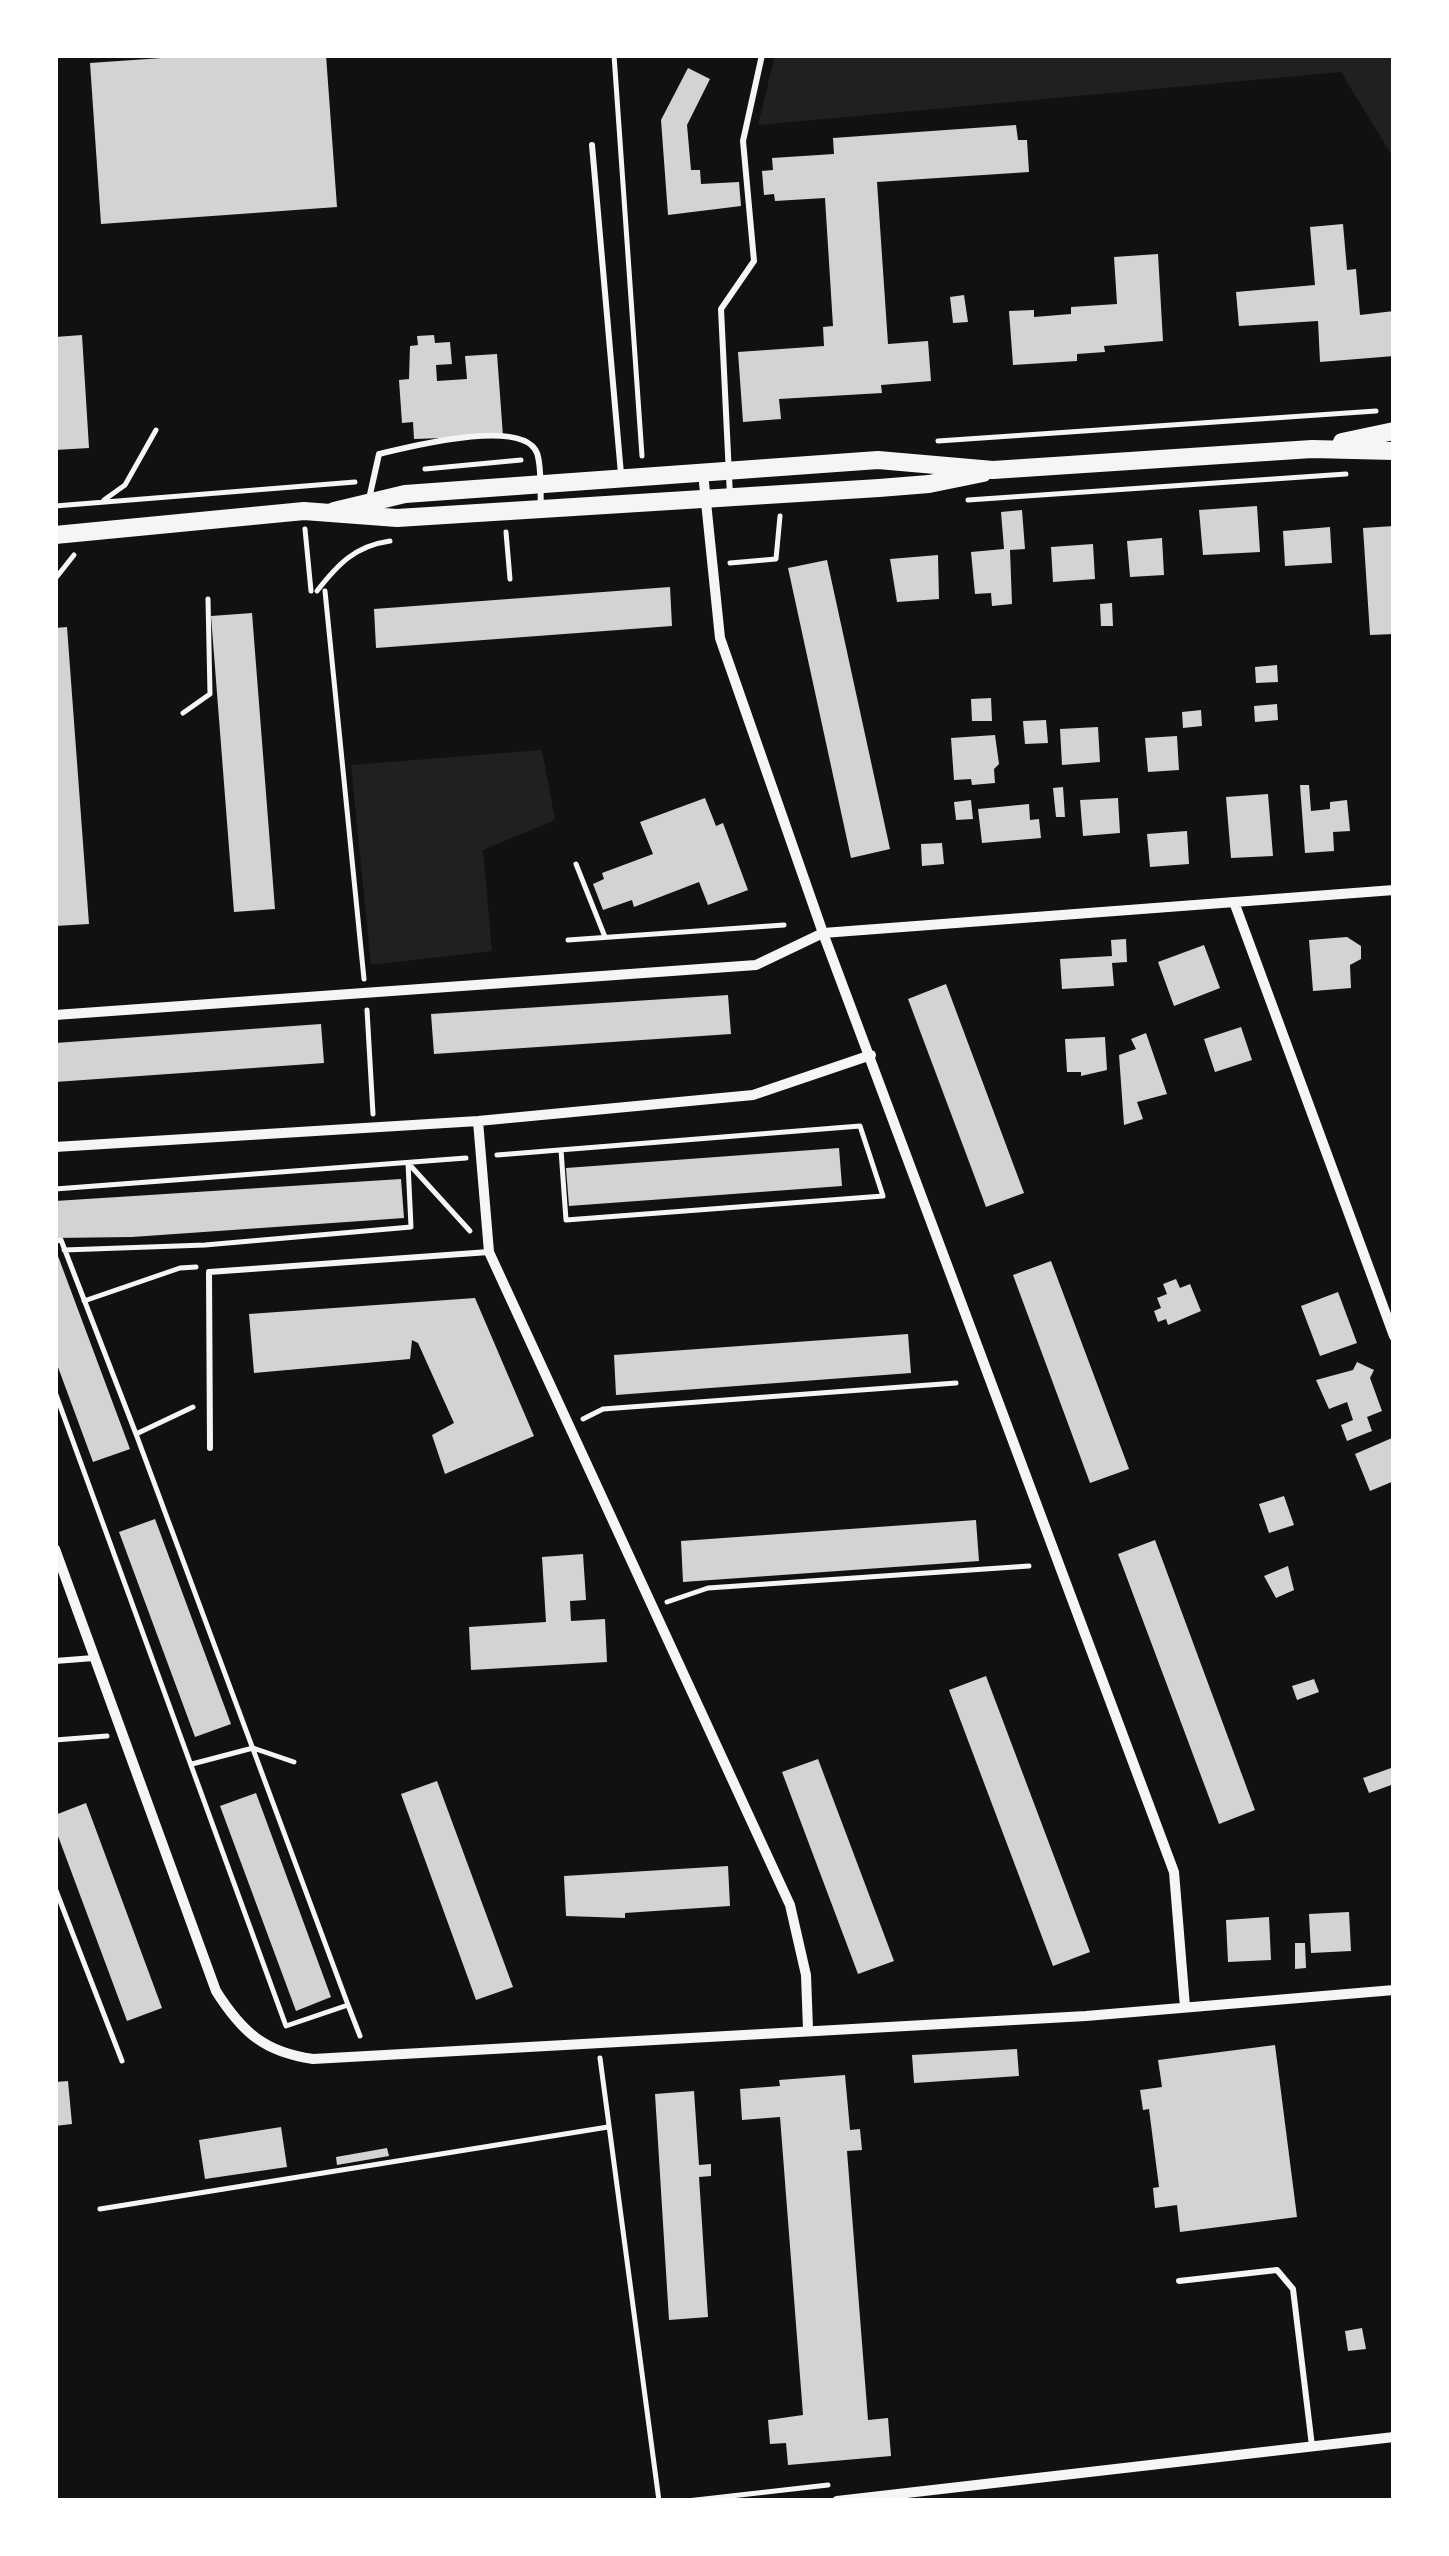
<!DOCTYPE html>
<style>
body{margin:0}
#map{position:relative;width:1449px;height:2556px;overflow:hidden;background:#111;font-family:"IBM Plex Sans",sans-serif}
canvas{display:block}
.frame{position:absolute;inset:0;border:58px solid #fff;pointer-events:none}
</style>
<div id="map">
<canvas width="1449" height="2556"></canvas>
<div class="frame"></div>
</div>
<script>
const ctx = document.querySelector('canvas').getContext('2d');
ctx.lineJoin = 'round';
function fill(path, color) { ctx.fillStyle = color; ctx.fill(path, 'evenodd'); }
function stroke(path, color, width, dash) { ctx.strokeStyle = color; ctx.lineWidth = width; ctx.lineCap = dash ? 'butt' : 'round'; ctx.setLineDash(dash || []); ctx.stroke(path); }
fill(new Path2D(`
 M775,55h619v104l-53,-87 -583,53z
 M542,750l13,70 -72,30 9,101 -121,14 -20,-200z`), '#202020');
fill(new Path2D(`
 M205,55h121l11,152 -236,17 -11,-161z
 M688,68l22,11 -23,46 4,45h9l1,14 38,-2 2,24 -73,9 -7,-95z
 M1016,125l2,15h9l2,32 -152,10 11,162 40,-3 3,40 -50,4 1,8 -103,6 2,20 -38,3 -5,-70 86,-6 -1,-19 10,-1 -8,-128 -50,3 -1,-7 -10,1 -2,-24 11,-1 -1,-12 62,-4 -1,-16z
 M1343,224l4,46 9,-1 4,46 34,-4v45l-74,6 -2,-41 -79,5 -3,-34 79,-7 -5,-58z
 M1158,254l5,87 -59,5 1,6 -28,2v7l-64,4 -4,-54 25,-1v7l37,-3v-7l46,-3 -3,-47z
 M964,295l4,27 -15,1 -3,-26z
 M82,335l7,113 -34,2v-113z
 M434,335l1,8 15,-1 2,22 -16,1 1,16 30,-2 -2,-23 32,-2 6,82 -89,3 -1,-17 -11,1 -3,-43 10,-1 1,-33 8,-1 -1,-9z
 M1257,506l3,46 -57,3 -4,-45z
 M1022,510l3,39 -15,1 2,54 -20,2 -1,-13 -16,1 -4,-42 33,-3 -3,-37z
 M1394,526v108l-24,1 -7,-107z
 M1330,527l2,36 -47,3 -2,-35z
 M1162,538l2,37 -34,2 -3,-36z
 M1093,544l2,35 -42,3 -2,-35z
 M938,555l1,44 -42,3 -7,-43z
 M827,560l63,289 -39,9 -63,-290z
 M670,587l2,39 -296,22 -2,-39z
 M1112,603l1,23h-12l-1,-22z
 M252,613l23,296 -41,3 -23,-296z
 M67,627l22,297 -34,2v-298z
 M1277,665l1,17 -22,1 -1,-16z
 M991,698l1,23h-20l-1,-22z
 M1277,704l1,16 -23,2 -1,-16z
 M1201,710l1,16 -19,2 -1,-16z
 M1046,720l2,23 -23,1 -2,-23z
 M1098,727l2,35 -38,3 -2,-36z
 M995,735l4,29 -5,5 1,14 -23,2 -1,-6 -17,1 -3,-42z
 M1177,736l2,34 -31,2 -3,-34z
 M1300,785h9l2,26 19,-2v-7l17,-2 3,31 -17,1 1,19 -29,2z
 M1063,787l2,30h-9l-3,-29z
 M1268,794l5,62 -42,2 -5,-61z
 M705,798l11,28 7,-3 25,67 -40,15 -9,-23 -65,25 -2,-7 -29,10 -10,-26 11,-5 -2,-6 51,-19 -13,-32z
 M1118,798l2,35 -37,3 -3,-36z
 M971,800l2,19 -17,1 -2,-18z
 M1029,804l1,16 9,-1 2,19 -59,5 -4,-34z
 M1187,831l2,33 -39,3 -3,-33z
 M942,843l2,21 -22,2 -1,-22z
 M1347,937l14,9v13l-11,6 1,23 -38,3 -4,-51z
 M1126,939l1,23 -15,1 2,23 -52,3 -2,-30 52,-3 -1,-16z
 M1204,945l16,43 -46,18 -16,-44z
 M946,984l78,209 -38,14 -78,-208z
 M728,995l3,39 -297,20 -3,-40z
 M321,1024l3,39 -269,19v-39z
 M1241,1027l11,33 -37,12 -11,-33z
 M1146,1033l21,61 -30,8 6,17 -19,6 -5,-70 17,-6 -5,-10z
 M1105,1037l2,33 -26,6v-4h-14l-2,-33z
 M839,1148l3,38 -273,20 -3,-38z
 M401,1179l3,39 -272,19 -77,1v-37z
 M55,1248l75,201 -37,13 -38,-103z
 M1051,1261l78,208 -39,14 -77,-208z
 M1176,1279l4,9 10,-4 11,27 -33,14 -2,-6 -8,3 -4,-11 7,-3 -4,-10 10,-4 -4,-10z
 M1338,1292l19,51 -37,13 -19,-50z
 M475,1298l59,138 -89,38 -13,-39 22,-12 -36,-80 -6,-3 -2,19 -156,14 -5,-59z
 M908,1334l3,39 -295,22 -2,-40z
 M1357,1362l17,8 -4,8 12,33 -15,6 5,14 -25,10 -6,-16 12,-5 -6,-18 -18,7 -13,-29 37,-10z
 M1392,1438l2,43 -24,10 -15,-37z
 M1284,1496l10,29 -25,8 -10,-29z
 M155,1519l76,205 -36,13 -76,-205z
 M976,1520l3,41 -296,21 -2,-41z
 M1155,1540l100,270 -36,14 -101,-270z
 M583,1554l3,46 -16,1 1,20 34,-2 2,43 -136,8 -2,-43 77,-5 -4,-65z
 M1288,1566l6,24 -18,8 -12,-22z
 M986,1676l104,276 -37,14 -104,-276z
 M1314,1679l5,13 -22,8 -5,-14z
 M818,1759l76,202 -36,13 -76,-202z
 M1394,1767v17l-25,9 -6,-15z
 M437,1781l76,206 -37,13 -75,-206z
 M256,1793l75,204 -35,14 -76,-205z
 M86,1803l76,205 -35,13 -72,-193v-13z
 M728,1866l2,40 -105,7v5l-59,-2 -2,-40z
 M1349,1912l2,39 -40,2 -2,-39z
 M1269,1917l2,43 -43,2 -2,-42z
 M1295,1943h10l1,25 -11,1z
 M1275,2045l22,172 -117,15 -3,-27 -22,3 -2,-20 6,-1 -10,-78 -6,1 -3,-20 22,-3 -4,-27z
 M1017,2049l2,27 -105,7 -2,-28z
 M845,2075l5,55 10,-1 2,21 -15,1 21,269 20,-2 3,38 -103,9 -2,-22 -16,1 -2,-24 35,-5 -23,-298 -38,3 -2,-31 40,-3 -1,-6z
 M68,2081l4,43 -17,2v-44z
 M694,2091l5,74 12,-1v12l-12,1 9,140 -39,3 -14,-226z
 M281,2127l6,40 -82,12 -6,-39z
 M387,2148l2,8 -52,9 -1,-8z
 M1362,2328l4,21 -18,2 -3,-20z`), '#d3d3d3');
stroke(new Path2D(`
 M614,55l28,401
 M938,441l438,-30
 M425,469l96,-9
 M104,500l21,-15 31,-55
 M968,500l378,-26
 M55,506l300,-24
 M305,529l6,62
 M506,532l4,47
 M730,563l46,-4 4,-43
 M55,579l19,-24
 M317,591c21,-27 38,-45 73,-50
 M325,591l39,388
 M183,713l27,-19 -2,-95
 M576,864l29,73
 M568,940l216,-15
 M367,1010l6,104
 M497,1155l363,-29 23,70 -317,24 -5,-70
 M55,1189l411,-31
 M55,1241l6,-1 75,194 57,-27
 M64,1250l141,-5 206,-18 -3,-64 62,68
 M84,1301l96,-33 16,-1
 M55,1392l231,634 62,-21 12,31
 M583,1419l20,-10 353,-26
 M136,1434l212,571
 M667,1602l41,-14 321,-22
 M55,1740l52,-4
 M192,1764l61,-16 41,14
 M55,1888l67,173
 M600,2058l59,443
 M100,2209l508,-82
 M687,2501l141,-16`), '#f5f5f5', 5);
stroke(new Path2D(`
 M592,145l29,329
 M730,496l-9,-187 33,-48 -11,-120 19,-86
 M369,499l10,-45c29,-7 144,-37 158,-1 5,15 3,39 4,55
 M210,1448l-1,-176 280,-20
 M55,1661l39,-3
 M1179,2281l98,-11 16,19 19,157`), '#f5f5f5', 6);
stroke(new Path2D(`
 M703,473l17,165 103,295 351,939 11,135
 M1234,902l160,434
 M55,1015l701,-50 67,-32 571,-43
 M478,1121l11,131 301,653 16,70 2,54
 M55,1147l423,-26 275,-26 118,-40
 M55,1549l161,442c26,41 48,61 97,68l773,-43 308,-26
 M837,2501l557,-64`), '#f5f5f5', 10);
stroke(new Path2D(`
 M1342,442l52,-11
 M334,511l71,-17 473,-34 115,10 319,-21 82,2
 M55,535l249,-24 93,7 482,-30 50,-4 54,-11`), '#f5f5f5', 18);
</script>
